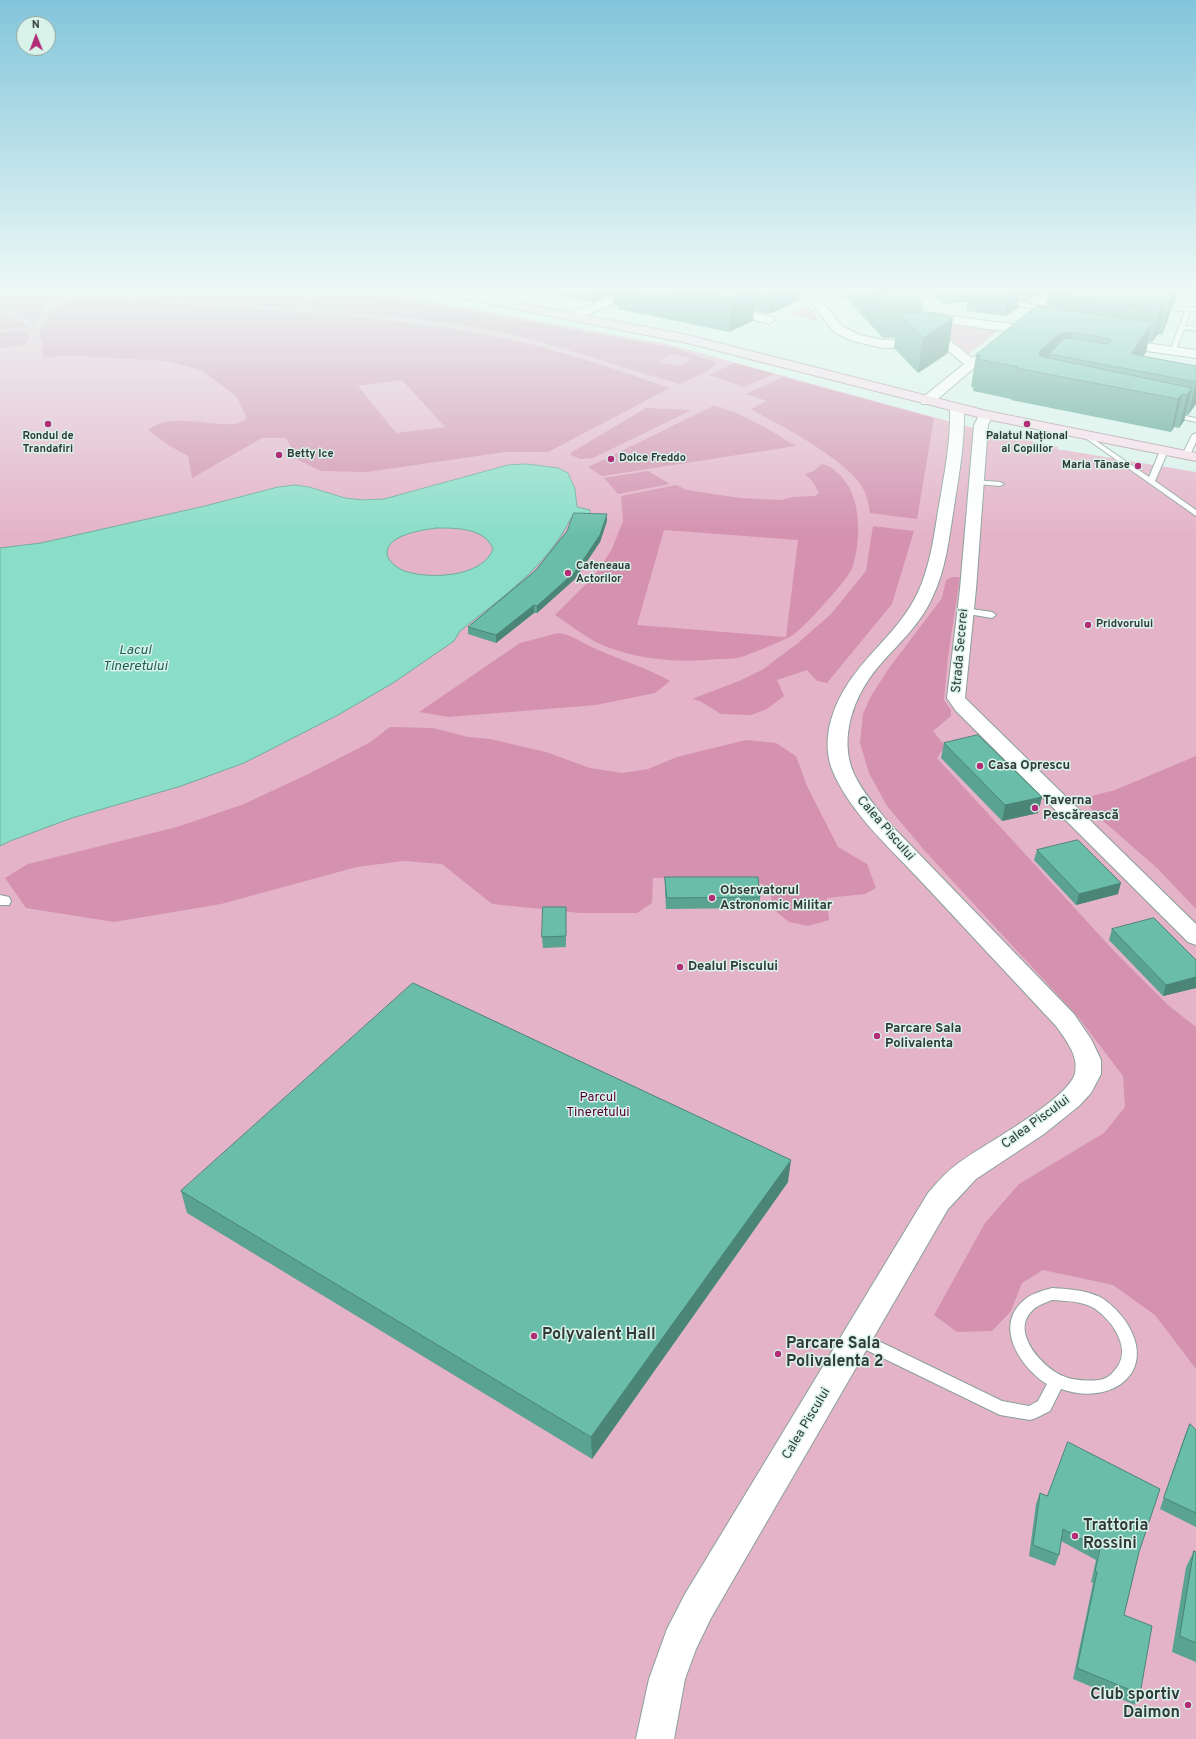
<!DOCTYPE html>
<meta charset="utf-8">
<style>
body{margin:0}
#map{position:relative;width:1196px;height:1739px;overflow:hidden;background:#d9f2ea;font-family:Overpass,sans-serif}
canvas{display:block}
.north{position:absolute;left:16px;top:16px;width:40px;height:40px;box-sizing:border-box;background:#d9f2ea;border:1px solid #95a8a2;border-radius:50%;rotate:359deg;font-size:11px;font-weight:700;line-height:16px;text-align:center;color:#303a37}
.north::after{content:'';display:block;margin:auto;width:14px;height:18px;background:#b12e77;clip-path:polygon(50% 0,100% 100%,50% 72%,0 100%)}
</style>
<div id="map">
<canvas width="1196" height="1739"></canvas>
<div class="north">N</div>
</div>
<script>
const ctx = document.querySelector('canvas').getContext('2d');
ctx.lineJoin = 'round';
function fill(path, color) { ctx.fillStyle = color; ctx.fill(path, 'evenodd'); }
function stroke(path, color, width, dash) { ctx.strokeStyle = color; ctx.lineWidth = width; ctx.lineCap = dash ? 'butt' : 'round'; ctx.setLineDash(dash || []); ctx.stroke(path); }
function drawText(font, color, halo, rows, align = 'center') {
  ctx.font = font + ' Overpass,sans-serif'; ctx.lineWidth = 3; ctx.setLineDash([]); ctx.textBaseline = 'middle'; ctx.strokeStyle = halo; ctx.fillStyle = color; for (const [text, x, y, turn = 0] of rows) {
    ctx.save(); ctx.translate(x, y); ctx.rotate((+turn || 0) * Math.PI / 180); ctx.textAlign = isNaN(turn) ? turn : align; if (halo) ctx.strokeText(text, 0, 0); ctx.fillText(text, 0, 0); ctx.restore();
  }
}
fill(new Path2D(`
 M0,292h380l291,53 317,87h4l66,15 -1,2 139,23v1267h-1196z
 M808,305l10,14 -3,2 -26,-7z
 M926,319l73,11 -30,24z`), '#e5b3c8');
fill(new Path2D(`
 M0,292h31l19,2 -15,30 -35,-19z
 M82,292h121l16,3 24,-3h72l-24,16z
 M322,292h35l273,48 45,8 42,15 -9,8 -28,13c-55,-15 -108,-35 -163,-48 -70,-17 -141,-21 -212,-29v-3zM670,354l21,4v1l-11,7 -21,-4z
 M91,297c63,4 126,9 190,14 74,6 148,12 222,27 57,12 112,31 167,50l-122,64h-43l-138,20 -46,-1 -23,-11 -12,-22h-24l-70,40 -4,-22 -20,-11 -20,-15c22,-18 59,-4 85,-6 5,0 10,-3 14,-6l-12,-23 -34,-25 -35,-9 -88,-5 -34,1 -2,-6 1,-8 -4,-10c12,-26 23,-35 52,-36zM402,380l43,47 -49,6 -38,-47z
 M0,314l30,13 -30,2z
 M15,331h12l2,6 -3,7 -26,4v-15z
 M734,363l41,11 -32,13 -34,-12z
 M783,377l151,41 -17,101 -47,-6c-1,-6 -2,-13 -4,-18 -10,-32 -87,-70 -115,-86l16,-8 -21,-7z
 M713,406c23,3 62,27 83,40l-194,30 -14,-9 17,-8 5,2 6,-2 -5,-3z
 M646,408l46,2 -99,48 -12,1 -11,-4 2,-3z
 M822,464c11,2 21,13 27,23 12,22 11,55 4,79 -4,13 -48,60 -60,69 -6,4 -44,20 -52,22 -7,2 -17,2 -24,2 -38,4 -75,1 -110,-12 -17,-6 -36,-22 -52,-32l39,-39 18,-27 11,-28 -2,-25 55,-11 11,5 53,8 41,2 12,-3 22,-1 4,-3 -6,-11 -8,-8 9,-3zM664,530l134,10 -12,97 -149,-12z
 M648,471l22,13 -52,10 -14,-16z
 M873,526l41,5 -22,73 -65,79 -10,-2 -10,-11 -30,10 7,16 -17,13 -16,6 -30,-1 -21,-13 -8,-2 47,-18 23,-11 36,-27 33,-29 35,-43z
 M952,577h8l-12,80 -4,43 7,10v6l-18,15 12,15 -8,12 177,193 54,54 28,22v342l-41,-54 -42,-30 -70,-15 -21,13 -11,28 -19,20 -35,1 -23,-17 51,-92 34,-39 85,-51 21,-26 -2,-31 -44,-58 -154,-167 -38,-45 -18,-33 -9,-30 3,-29 8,-18 18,-28 53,-70 4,-18z
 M558,633c15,2 22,9 36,15 25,12 52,19 76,33l-15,12 -59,12 -147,12 -30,-5 101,-69z
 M390,727l43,1 35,9 22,2 56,13 44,16 32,5 26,-4 29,-12 69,-17 30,3 20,13 11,30 31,61 29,17 9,24 -11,6 -38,4 2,22 -21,6 -19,-4 -15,-12 -5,-22 -18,-9 -98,-1 -1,25 -15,10h-57l-88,-9 -50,-40 -39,-3 -46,6 -136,37 -107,18 -88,-14 -21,-30 23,-14 149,-37 67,-23 62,-29 63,-32z
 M1196,756v153l-39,-41 -63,-55 -10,-15 31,-8z`), '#d492af');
const water = new Path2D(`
 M527,464l31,4 10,5 7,16 2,18 13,3 -1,6 -18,2c-24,49 -70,80 -111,113l-6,10 -61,42 -55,32 -94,48 -63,23 -109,32 -62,23 -10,5v-298l41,-5 164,-37 73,-19 17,-2 14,2 36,11 18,2 21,-1 124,-34zM437,528c20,0 48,0 56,21 -10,29 -67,31 -91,21 -7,-4 -15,-9 -15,-18 2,-18 36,-22 50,-24z`);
fill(water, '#8adec8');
stroke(water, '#6fad9c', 1);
const service = new Path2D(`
 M1183,292l13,2v4l-12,-5z
 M1003,300l47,7 3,2 -3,2 -49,-8v-2z
 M1157,304l31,4 8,-1v4h-6l-5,15 11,1v4l-12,-2 -9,23 -5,-1 15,-40 -30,-4v-2z
 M1171,413l25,5v4l-27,-6 -1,-1z
 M1196,433v9l-6,13 -7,2 -1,-2 10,-20z
 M1086,434l63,43 11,-26 7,-2 1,2 -13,30 41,29v6l-112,-79v-2z
 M974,480l26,2 4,2 -4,2 -23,-2h-3z
 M965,608l27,4 4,3 -4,3 -30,-5v-4z
 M1052,1288c16,1 33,2 48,9 9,5 18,14 24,22 37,52 -12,88 -63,70l-11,22 -14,7 -6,2 -30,-5 -148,-72 -3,-5 3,-5 5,-2 5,2 140,68 27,5 9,-5 9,-17c-25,-15 -53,-56 -25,-82 8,-8 19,-11 30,-14zM1052,1300c14,1 30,1 42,8 19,13 40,43 20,63 -4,5 -8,8 -15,9 -12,1 -25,1 -36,-4 -20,-8 -52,-43 -32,-64 6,-7 14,-9 21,-12z`);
const pedestrian = new Path2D(`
 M0,895l9,2 2,4 -2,4h-9z`);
const minor = new Path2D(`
 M621,292h16l-2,2 -56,25 -4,1 -6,-4 2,-3z
 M677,292h16l5,6 75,19 2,3 -6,4 -79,-22z
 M803,292h12l27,34 18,9 23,5 42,-1 6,4 -6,4 -42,1 -31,-7 -18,-9z
 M879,292h13l27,22 5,-2 115,16 6,4 -6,4 -114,-16 47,38 10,-6 6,4 -56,48h-10l-2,-3 2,-3 42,-34z
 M1116,339l80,11v8l-84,-12 -2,-3 2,-3z
 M957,404l5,1 2,3c1,34 -5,66 -10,99 -5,31 -8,63 -22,91 -12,27 -35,47 -54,69 -24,28 -40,71 -24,107 8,17 21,32 33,47l187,193 17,25 10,21v14l-10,19 -12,13 -35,28 -68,45 -28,30 -237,409 -15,31 -11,30 -11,60h-38l13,-60 18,-50 18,-35 243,-401c9,-10 17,-20 28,-28 24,-19 113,-65 119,-92 4,-18 -10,-34 -19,-47 -46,-49 -92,-99 -139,-149 -29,-31 -65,-63 -83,-103 -8,-17 -8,-36 -3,-54 17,-58 66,-80 88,-130 11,-25 15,-53 19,-79 6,-35 13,-68 12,-103l2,-3z
 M986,411l5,1 2,3 -5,10 -12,164 -11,109 231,226v21l-8,-3 -232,-231 -9,-13 13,-109 14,-164 7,-13z`);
const primary = new Path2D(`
 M437,292h25l226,43 299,76 209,42v8l-210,-42 -299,-76 -244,-48z`);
stroke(service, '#8aa19a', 2);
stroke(pedestrian, '#8aa19a', 2);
stroke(minor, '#8aa19a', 2);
stroke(primary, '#af96a1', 2);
fill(service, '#fff');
fill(pedestrian, '#fff');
fill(minor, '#fff');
fill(primary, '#f8dde9');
fill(new Path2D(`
 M544,292h255l-1,9 -29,13 -15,-3 -1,10 -24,11 -111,-23 1,-3 -6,-1v-11l-20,8z
 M840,292h68l15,12 -1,9 26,40 -30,20 -24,-25 1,-10h-12z
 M929,292h112l-15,10 -7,-1 -1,7 -13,8 -39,-5 2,-9 -25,2z
 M1049,292h129l-4,13h-1l-2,6 -9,24 -4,-1 -6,8h-4l-2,10 -3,4 53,10v38l-8,11 -2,-1 -2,7 -5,7 -5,-1 -3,5 -160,-32v-1l-38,-8v-4h-2l5,-32 69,-48 3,-14z
 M607,521l-7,21 -25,37 -38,34h-3l-38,30 -28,-9v-7z
 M944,743l98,54 -4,16 -36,8 -61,-63z
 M1037,850l81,44 -42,11 -42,-45z
 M665,877l95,20 -1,11 -93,1 -1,-21z
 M566,907v40l-23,1 -1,-11z
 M1112,929l84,31v28l-33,8 -54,-56z
 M788,1182l-196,277 -405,-246 -6,-22z
 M1190,1424l6,6v97l-36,-18 25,-74z
 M1040,1493l99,59 -15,63 16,79 -5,11 -62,-26 20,-96 -2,-1 5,-22 -35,-19 -2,14 -4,11 -26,-10 7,-52z
 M1194,1551l2,1v110l-24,-10 14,-85z`), '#5ba391');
fill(new Path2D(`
 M593,292h20v2l-20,8z
 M744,292h11l-2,29 -24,11 1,-34z
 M770,292h29l-1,9 -29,13z
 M1009,292h11l-2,16 -13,8z
 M1033,292h8l-15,10 1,-6z
 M1173,292h2l-4,19 -9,24 8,-35z
 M1176,292h2l-4,13z
 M1165,300l-7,34 -6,8 8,-34z
 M953,318l-5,35 -30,20 5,-35z
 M1152,322l-6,30 -12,18 -3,-16z
 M1072,332l-5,25 -18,-3 -3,18h-10l4,-21 19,-17z
 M1196,383v21l-8,11z
 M1192,388l-8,33 -5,7 8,-33z
 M1182,394l-8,33 -3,5 7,-33z
 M607,514v7l-7,21 -25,37 -38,34v-7z
 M534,605v8l-38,30v-8z
 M1042,797l-4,16 -36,8 3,-16z
 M1121,883l-3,11 -42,11 3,-11z
 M1196,977v11l-33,8 3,-11z
 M791,1160l-3,22 -196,277 -1,-22z`), '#4a8576');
const building = new Path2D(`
 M702,292h42l-14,6z
 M876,292h32l15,12h-36z
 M1020,292h13l-6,4 -7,-1z
 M1049,292h124l-3,8h-5l-5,8 -112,-15z
 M1037,306l115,16 -21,32 65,12v16l-147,-28 15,-15 8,-1 34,6 5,-3 -1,-2 -38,-7 -13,2 -19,17 -1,5 153,32 -5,7 -5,-1 -4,5 -162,-31 2,-1 -41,-8 4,-3 -5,-1z
 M935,313l18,5 -30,20 -25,-24z
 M574,513l33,1 -7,21 -25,37 -38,34 -3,-1 -38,30 -28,-8 68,-57 31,-39z
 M978,735l64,62 -37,8 -61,-62z
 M1078,840l43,43 -42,11 -42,-44z
 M665,877h93l2,20 -93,1z
 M543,907h23v29l-24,1z
 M1154,918l42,42v17l-30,8 -54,-56z
 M413,983l378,177 -200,277 -410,-246z
 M1190,1424l6,6v83l-32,-15z
 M1068,1442l92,47 -21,63 -15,63 28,11 -12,68 -63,-26 20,-96 -2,-1 5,-22 -37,-20 -4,26 -26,-10 7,-52 7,3z
 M1194,1551l2,1v91l-16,-7z`);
fill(building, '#6abea9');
stroke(building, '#4a8576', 1);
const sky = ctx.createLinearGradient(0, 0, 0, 536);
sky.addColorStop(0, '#82c5db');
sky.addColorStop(0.54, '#eef9f6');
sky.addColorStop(1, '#eef9f600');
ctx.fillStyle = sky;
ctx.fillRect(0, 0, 1196, 536);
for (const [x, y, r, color] of [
 [48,424,4,"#b12e77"],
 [1027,424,4,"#b12e77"],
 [279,455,4,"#b12e77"],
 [611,459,4,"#b12e77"],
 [1138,466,4,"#b12e77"],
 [568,573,4,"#b12e77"],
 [1088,625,4,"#b12e77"],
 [980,766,4,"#b12e77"],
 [1035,808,4,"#b12e77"],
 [712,898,4,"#b12e77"],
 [680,967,4,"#b12e77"],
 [877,1036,4,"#b12e77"],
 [534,1336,4,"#b12e77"],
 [778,1354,4,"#b12e77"],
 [1075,1536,4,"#b12e77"],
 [1188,1705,4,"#b12e77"]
]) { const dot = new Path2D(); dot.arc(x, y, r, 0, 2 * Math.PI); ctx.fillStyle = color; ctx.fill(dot); stroke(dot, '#d9f2ea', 1.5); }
drawText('bold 11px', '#303a37', '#d9f2ea', [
 ["Rondul de",48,437,"center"],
 ["Trandafiri",48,450,"center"],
 ["Palatul Național",1027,437,"center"],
 ["al Copiilor",1027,450,"center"],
 ["Betty Ice",287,455],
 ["Dolce Freddo",619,459],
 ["Maria Tănase",1130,466,"right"],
 ["Cafeneaua",576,567],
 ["Actorilor",576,580],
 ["Pridvorului",1096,625]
], 'left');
drawText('13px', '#303a37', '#d9f2ea', [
 ["Strada Secerei",961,651,-85],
 ["Calea Piscului",885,829,49],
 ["Calea Piscului",1036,1123,-36],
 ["Calea Piscului",807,1424,-59]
]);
drawText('bold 13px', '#303a37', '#d9f2ea', [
 ["Casa Oprescu",988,766],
 ["Taverna",1043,801],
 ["Pescărească",1043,816],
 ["Observatorul",720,891],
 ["Astronomic Militar",720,906],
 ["Dealul Piscului",688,967],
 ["Parcare Sala",885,1029],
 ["Polivalenta",885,1044]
], 'left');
drawText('13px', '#510131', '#d9f2ea', [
 ["Parcul",598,1098],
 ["Tineretului",598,1113]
]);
drawText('italic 14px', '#1e6153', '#d9f2ea', [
 ["Lacul",135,651],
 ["Tineretului",135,667]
]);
drawText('bold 16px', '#303a37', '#d9f2ea', [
 ["Polyvalent Hall",542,1336],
 ["Parcare Sala",786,1345],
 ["Polivalenta 2",786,1363],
 ["Trattoria",1083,1527],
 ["Rossini",1083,1545],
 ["Club sportiv",1180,1696,"right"],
 ["Daimon",1180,1714,"right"]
], 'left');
</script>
